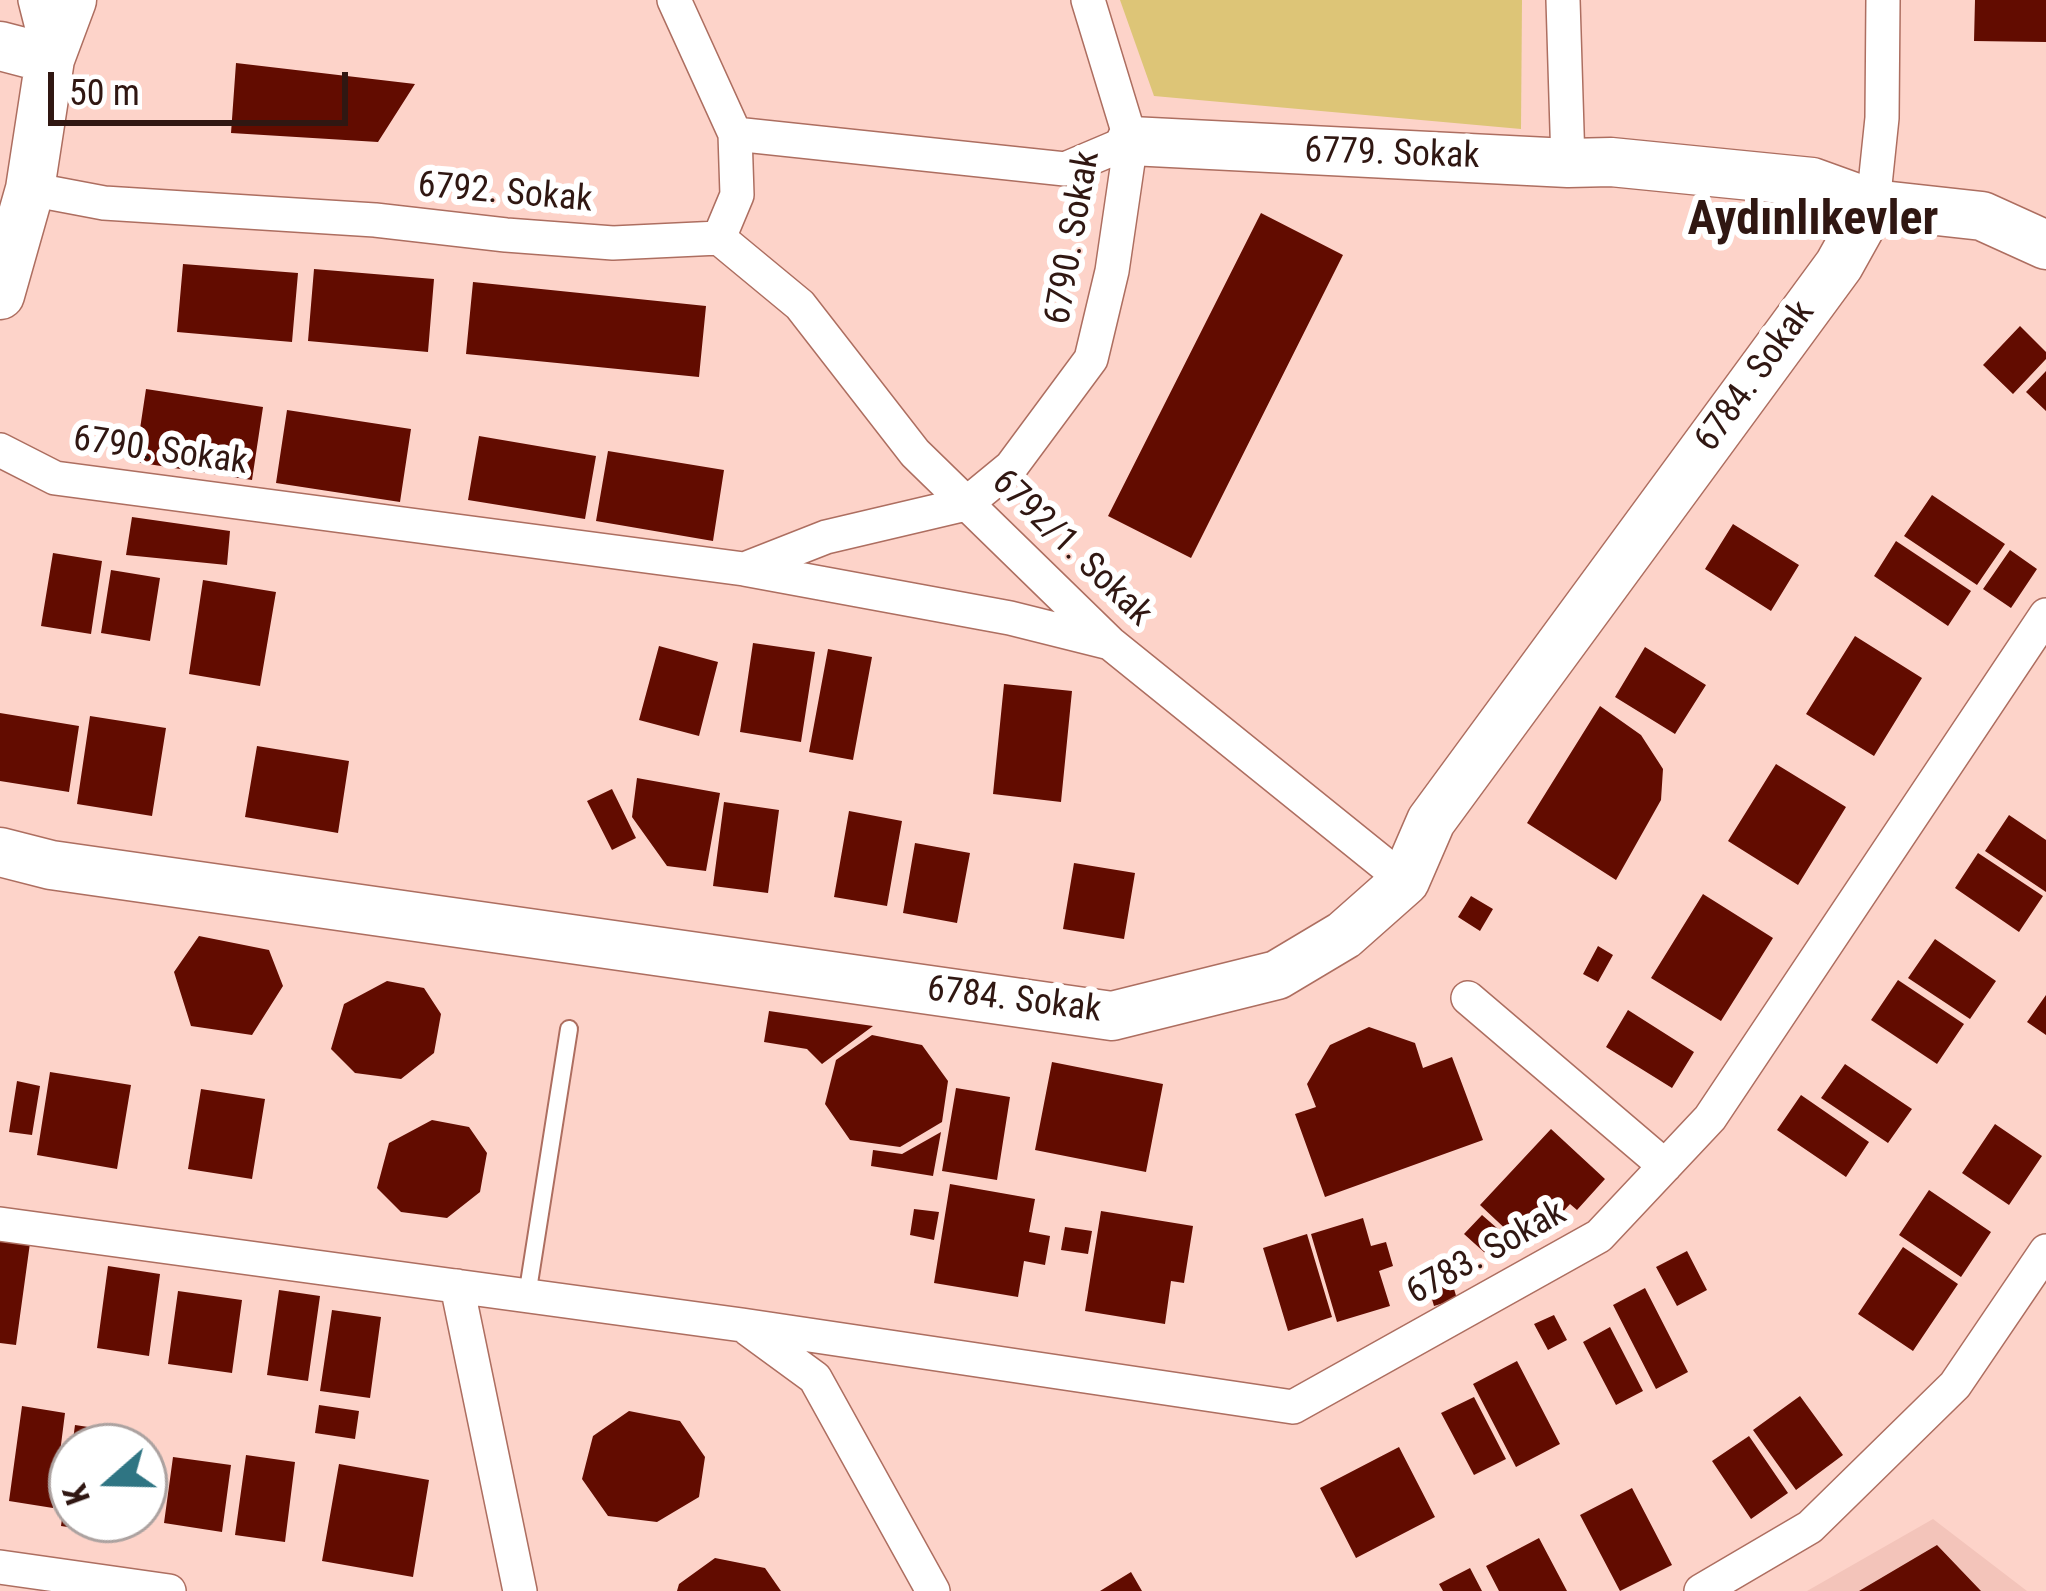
<!DOCTYPE html>
<meta charset="utf-8">
<style>
body{margin:0}
#map{position:relative;width:2046px;height:1591px;overflow:hidden;background:#fdd3c9;font-family:"Roboto Condensed",sans-serif}
canvas{display:block}
.north{position:absolute;left:48px;top:1423px;width:120px;height:120px;box-sizing:border-box;background:#fff;border:3px solid #aca2a0;border-radius:50%;rotate:250deg;font-size:33px;font-weight:700;line-height:48px;text-align:center;color:#301712}
.north::after{content:'';display:block;margin:auto;width:42px;height:54px;background:#2f7583;clip-path:polygon(50% 0,100% 100%,50% 72%,0 100%)}
.scale{position:absolute;left:48px;top:72px;width:300px;height:54px;box-sizing:border-box;border:6px solid #301712;border-top:0;padding-left:15px;font-size:36px;line-height:42px;white-space:nowrap;color:#301712;-webkit-text-stroke:9px #fff;paint-order:stroke}
</style>
<div id="map">
<canvas width="2046" height="1591"></canvas>
<div class="north">K</div>
<div class="scale">50 m</div>
</div>
<script>
const ctx = document.querySelector('canvas').getContext('2d');
ctx.lineJoin = 'round';
function fill(path, color) { ctx.fillStyle = color; ctx.fill(path, 'evenodd'); }
function stroke(path, color, width, dash) { ctx.strokeStyle = color; ctx.lineWidth = width; ctx.lineCap = dash ? 'butt' : 'round'; ctx.setLineDash(dash || []); ctx.stroke(path); }
function drawText(font, color, halo, rows, align = 'center') {
  ctx.font = font + ' "Roboto Condensed",sans-serif'; ctx.lineWidth = 12; ctx.setLineDash([]); ctx.textBaseline = 'middle'; ctx.strokeStyle = halo; ctx.fillStyle = color; for (const [text, x, y, turn = 0] of rows) {
    ctx.save(); ctx.translate(x, y); ctx.rotate((+turn || 0) * Math.PI / 180); ctx.textAlign = isNaN(turn) ? turn : align; if (halo) ctx.strokeText(text, 0, 0); ctx.fillText(text, 0, 0); ctx.restore();
  }
}
fill(new Path2D(`
 M1933,1519l94,72h-220z`), '#f3c4ba');
fill(new Path2D(`
 M1120,0h402l-1,129 -367,-33z`), '#ddc577');
fill(new Path2D(`
 M1975,0h71v42l-72,-1z
 M236,63l179,21 -37,58 -147,-9z
 M1261,213l82,42 -152,303 -83,-42z
 M183,264l115,9 -6,69 -115,-10z
 M314,269l120,10 -6,73 -120,-11z
 M473,282l233,24 -7,71 -233,-23z
 M2020,326l26,26v7l-33,35 -30,-29z
 M2046,371v40l-20,-19z
 M146,389l117,18 -11,73 -117,-18z
 M287,410l124,19 -11,73 -124,-19z
 M479,436l117,20 -11,63 -117,-19z
 M608,451l116,19 -11,71 -117,-20z
 M1932,495l73,49 -28,41 -73,-49z
 M132,517l98,14 -3,34 -101,-10z
 M1733,524l66,41 -28,46 -66,-42z
 M1896,541l75,50 -23,35 -74,-50z
 M2010,550l27,19 -26,39 -28,-19z
 M53,553l49,8 -11,73 -50,-8z
 M111,570l49,8 -10,63 -49,-8z
 M203,580l73,12 -16,94 -71,-12z
 M1855,636l67,42 -48,78 -68,-42z
 M753,643l62,9 -14,90 -61,-10z
 M659,646l59,16 -19,74 -60,-16z
 M1645,647l61,38 -31,49 -60,-37z
 M828,649l44,8 -19,103 -44,-8z
 M1004,684l68,7 -11,111 -68,-8z
 M1600,706l41,29 22,34 -2,31 -45,80 -89,-57z
 M0,713l79,13 -10,66 -69,-11z
 M90,716l76,12 -14,88 -75,-12z
 M257,746l92,15 -11,72 -93,-16z
 M1776,764l70,43 -48,78 -70,-44z
 M637,778l83,15 -14,78 -39,-5 -35,-49z
 M612,789l24,49 -24,12 -25,-49z
 M724,802l55,8 -11,83 -55,-7z
 M849,811l53,10 -15,85 -53,-9z
 M2009,815l37,25v52l-61,-41z
 M915,843l55,10 -13,70 -54,-10z
 M1978,853l65,43 -24,36 -64,-44z
 M1074,863l61,10 -11,66 -61,-10z
 M1703,894l70,44 -52,83 -70,-43z
 M1471,896l22,13 -13,22 -22,-14z
 M199,936l70,14 14,36 -31,49 -61,-9 -17,-54z
 M1935,939l61,42 -26,38 -62,-41z
 M1598,946l15,9 -15,27 -15,-8z
 M1898,980l66,44 -27,40 -66,-44z
 M387,981l37,7 17,26 -7,39 -33,26 -46,-6 -24,-24 13,-45z
 M2046,995v40l-19,-13z
 M1628,1010l66,42 -22,36 -66,-41z
 M769,1011l104,15 -51,38 -15,-15 -43,-7z
 M1369,1027l46,16 8,25 29,-11 31,83 -158,57 -30,-83 21,-7 -9,-23 23,-39z
 M872,1035l50,10 26,36 -6,41 -42,25 -50,-7 -25,-36 11,-44z
 M1052,1062l111,22 -17,88 -111,-22z
 M1845,1064l67,45 -24,34 -67,-45z
 M50,1072l81,13 -14,84 -80,-14z
 M17,1081l23,5 -8,49 -23,-3z
 M956,1088l54,9 -13,83 -55,-9z
 M201,1089l64,10 -13,80 -64,-10z
 M1801,1095l68,47 -23,35 -69,-47z
 M432,1120l37,7 18,26 -7,39 -33,26 -46,-6 -24,-24 12,-45z
 M1995,1124l47,32 -33,49 -47,-32z
 M1551,1129l54,50 -28,31 -7,-6 -20,22 -14,-14 -23,24 -33,-31z
 M941,1132l-8,44 -62,-10 2,-16 29,4z
 M950,1184l85,15 -6,33 21,4 -5,29 -21,-4 -6,36 -84,-14z
 M1929,1190l62,42 -30,45 -62,-42z
 M914,1209l25,3 -5,28 -24,-5z
 M1101,1211l92,15 -9,57 -13,-2 -6,43 -80,-13z
 M1482,1215l31,27 -18,20 -31,-28z
 M1363,1218l8,28 15,-4 7,24 -14,5 11,35 -53,16 -26,-88z
 M1065,1227l27,4 -4,23 -27,-4z
 M1307,1234l25,83 -44,14 -25,-83z
 M0,1239l30,4 -14,102 -16,-2z
 M1903,1247l55,37 -45,67 -55,-37z
 M1687,1251l20,39 -30,16 -21,-39z
 M108,1266l52,8 -11,82 -52,-8z
 M1449,1272l8,27 -23,7 -8,-27z
 M1645,1288l43,84 -32,17 -43,-84z
 M279,1290l41,6 -12,85 -41,-6z
 M178,1291l64,9 -10,73 -64,-9z
 M332,1310l49,7 -11,81 -50,-7z
 M1554,1315l13,25 -19,10 -14,-26z
 M1610,1327l33,64 -27,14 -33,-63z
 M1517,1361l43,83 -44,23 -43,-83z
 M1800,1396l43,59 -47,35 -43,-60z
 M1474,1397l32,62 -32,16 -33,-62z
 M319,1405l40,6 -4,28 -40,-6z
 M22,1406l43,7 -12,95 -44,-7z
 M629,1411l51,10 25,36 -6,40 -42,25 -49,-6 -26,-37 11,-43z
 M75,1425l60,9 -1,13h-62z
 M1749,1436l39,57 -37,26 -39,-58z
 M1399,1447l36,70 -79,41 -36,-70z
 M246,1455l49,7 -10,80 -50,-7z
 M173,1457l58,8 -9,67 -58,-9z
 M339,1464l90,16 -16,97 -91,-16z
 M69,1466l3,1v52h52l-3,16 -60,-9z
 M1632,1488l40,77 -52,26 -40,-76z
 M1539,1538l28,53h-68l-13,-25z
 M1937,1545l44,46h-122z
 M715,1558l50,10 16,23h-104l2,-7z
 M1470,1568l12,23h-39l-4,-7z
 M1131,1572l11,19h-42z`), '#620c00');
const lane = new Path2D(`
 M527,1296l42,-267`);
const street = new Path2D(`
 M35,0l15,59
 M1563,0l5,163
 M735,134l330,35 66,-28
 M30,189l74,14 271,17 131,15 107,8 106,-5 18,-43 -2,-61 -61,-134
 M1873,204l9,-86 1,-118
 M719,238l81,67 115,148 195,190 295,238
 M0,450l55,28 689,91 266,49 100,25
 M747,568l79,-31 140,-33 45,-37 80,-108 21,-88 19,-130 -43,-141
 M1468,998l197,168
 M0,1224l742,101 551,82 306,-171 111,-118 336,-503
 M457,1286l63,305
 M748,1329l67,49 118,213
 M0,1567l169,24
 M1701,1591l109,-64 145,-142 91,-134`);
const secondary = new Path2D(`
 M0,46l50,13
 M1131,141l437,22 43,-1 201,20 61,22 109,12 64,29
 M0,295l30,-106 20,-130 22,-59
 M0,852l51,13 1061,151 165,-41 67,-40 61,-54 26,-60 408,-556 34,-61`);
stroke(lane, '#ad6e60', 20);
stroke(street, '#ad6e60', 36);
stroke(secondary, '#ad6e60', 51);
stroke(lane, '#fff', 16);
stroke(street, '#fff', 33);
stroke(secondary, '#fff', 48);
drawText('36px', '#301712', '#fff', [
 ["6779. Sokak",1392,155,2],
 ["6792. Sokak",505,194,5],
 ["6790. Sokak",1074,238,-80],
 ["6784. Sokak",1756,377,-54],
 ["6790. Sokak",160,452,8],
 ["6792/1. Sokak",1071,549,44],
 ["6784. Sokak",1014,1001,7],
 ["6783. Sokak",1487,1254,-29]
]);
drawText('bold 48px', '#301712', '#fff', [
 ["Aydınlıkevler",1813,222]
]);
</script>
